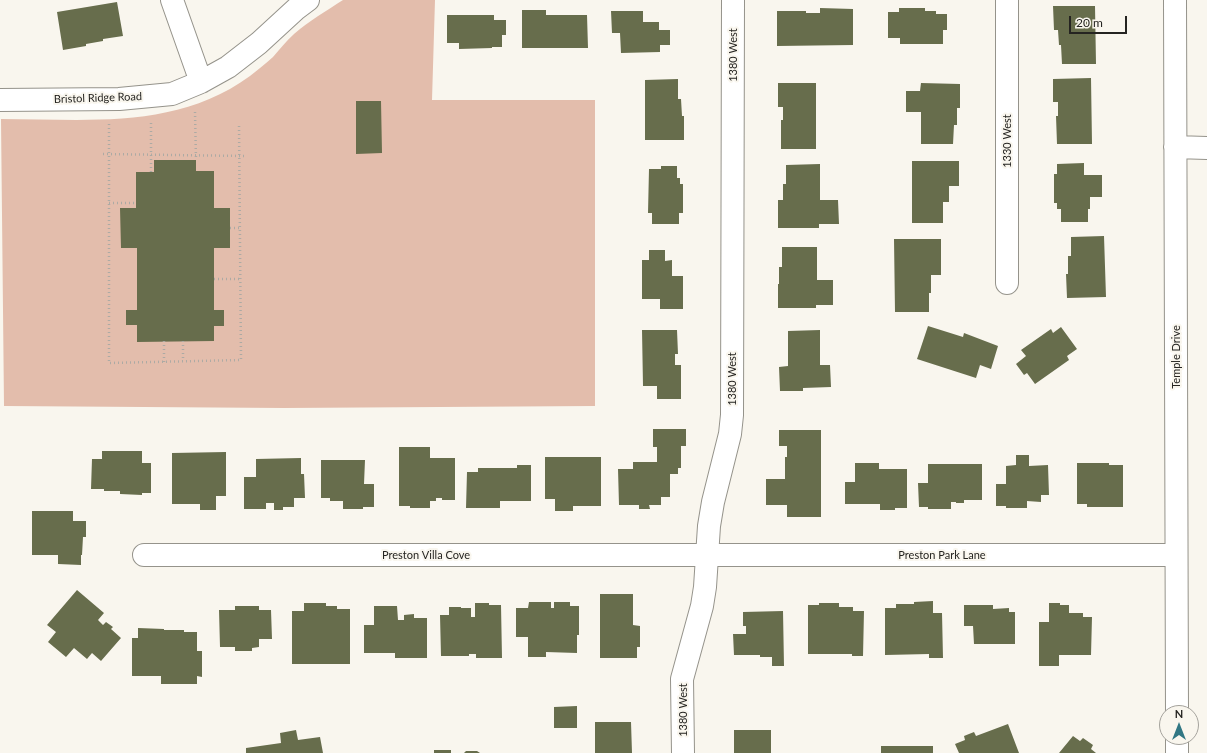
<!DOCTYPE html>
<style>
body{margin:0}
#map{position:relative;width:1207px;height:753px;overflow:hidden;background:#f9f6ee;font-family:Lato,sans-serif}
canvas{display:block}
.north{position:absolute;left:1159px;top:705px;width:40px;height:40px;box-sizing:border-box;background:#f9f6ee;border:1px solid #a4a29c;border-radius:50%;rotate:0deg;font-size:11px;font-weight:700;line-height:16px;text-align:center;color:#252421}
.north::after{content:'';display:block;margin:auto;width:14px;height:18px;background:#317784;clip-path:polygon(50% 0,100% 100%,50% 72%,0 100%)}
.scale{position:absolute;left:1069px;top:16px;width:58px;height:18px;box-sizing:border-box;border:2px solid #252421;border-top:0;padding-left:5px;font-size:12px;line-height:14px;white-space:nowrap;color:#252421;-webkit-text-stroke:3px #f9f6ee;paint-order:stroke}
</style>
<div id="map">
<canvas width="1207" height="753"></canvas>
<div class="north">N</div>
<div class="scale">20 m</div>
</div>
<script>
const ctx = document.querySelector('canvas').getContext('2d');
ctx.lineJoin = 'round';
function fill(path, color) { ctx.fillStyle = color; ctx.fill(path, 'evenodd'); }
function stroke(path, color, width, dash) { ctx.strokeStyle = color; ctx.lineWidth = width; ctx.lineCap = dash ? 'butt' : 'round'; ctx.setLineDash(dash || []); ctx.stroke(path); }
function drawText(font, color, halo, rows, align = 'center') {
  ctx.font = font + ' Lato,sans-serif'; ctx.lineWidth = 4; ctx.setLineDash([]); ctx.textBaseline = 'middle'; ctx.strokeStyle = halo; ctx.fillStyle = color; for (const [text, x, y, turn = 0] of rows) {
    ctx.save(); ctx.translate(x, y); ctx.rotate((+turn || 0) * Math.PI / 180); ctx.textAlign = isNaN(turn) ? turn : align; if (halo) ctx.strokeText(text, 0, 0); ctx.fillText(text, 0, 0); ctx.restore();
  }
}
fill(new Path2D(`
 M343,0h92l-3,100h163v306l-311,2 -280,-2 -3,-287c87,0 175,11 249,-43 8,-6 16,-13 23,-19 7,-8 13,-16 21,-23 15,-13 32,-23 49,-34z`), '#e3bdac');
fill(new Path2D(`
 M117,2l6,34 -20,3v2l-17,3v2l-23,4 -6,-38z
 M1053,6h42l1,58h-34l-1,-19h-2l-1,-15h-4z
 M820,8l33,1v36l-76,1v-35h29v2h14z
 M899,8h26v3h11v3h11v16h-4v14h-43v-6h-12v-26h11z
 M522,10h24v5h41l1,33h-66z
 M611,11h32v11h16v8h11v15h-10v7l-39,1 -1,-20h-8z
 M447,15h47v5h12v15h-4v12h-10v1l-33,1v-6h-12z
 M1091,78l1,66h-35l-1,-28h2v-14h-5v-23z
 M678,79v20h3l1,17h2v24h-39v-60z
 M778,83h38v66h-35v-29h2v-13h-5z
 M921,83l39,1v24h-3v17h-3l-1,19h-32v-32h-15v-21h14z
 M356,101h25l1,52 -26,1z
 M154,160h42v11h18v37h16v40h-16v62h10v16h-10v15l-77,1v-17h-11v-15h11v-62h-16l-1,-40h16v-36h18z
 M912,161h47v25h-10v16h-6v21h-31z
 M1084,163v12h18v22h-12v12h-2v13h-27v-13h-4v-6h-3v-29h3v-10z
 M820,164v36h18l1,24h-20v4h-41v-28h5v-16h3v-19z
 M661,166h16v12h3v6h3v29h-4v11h-27v-11h-4l1,-44h12z
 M1104,236l2,61 -39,1 -1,-24h2v-18h3v-19z
 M894,239h47v36h-10v18h-2v19h-34z
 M782,247h35v33h16v25h-17v3h-38v-24h1v-17h3z
 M649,250h16v11l7,-1v16h11v33h-23v-10h-18v-39h7z
 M928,326l35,11 1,-4 34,13 -7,23 -11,-4 -4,13 -59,-19z
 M1061,327l16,22 -10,7 2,4 -34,24 -8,-11 -3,2 -8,-11 10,-8 -5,-6 30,-21 2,4z
 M642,330h35l1,24h-3v11h6v34h-24v-13h-14z
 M820,330v35h10l1,22 -28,1v3h-23l-1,-24 9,-1v-35z
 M653,429h33v17h-5v22h-3v6h-8v23h-9v8h-12l1,4h-11v-4h-20l-1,-36h15v-7h24v-15h-4z
 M779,430h42v87h-34v-12h-21v-26h19v-22h2v-11h-8z
 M399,447h31v11h25v42h-13v-2h-6v3h-6v7h-20v-2h-11z
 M102,451h40v12h9v30h-9v2l-22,-1v-3h-16v-2h-13l1,-30h10z
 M226,452v44h-10v14h-16v-6h-28v-51z
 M1016,455h13v11l19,-1 1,30h-8v7l-14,-1v7h-21v-2h-10v-22h10v-18l10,-1z
 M545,457h56v49h-28v5h-18v-12h-10z
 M301,458v16h3l1,24h-11v9h-11v3h-9v-7h-8v6h-22v-32h12v-18z
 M321,460h44l-1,24h10v23h-11v2h-20v-8h-13v-3h-9z
 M855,463h24v6h28v39h-12v2h-15v-6h-35v-22h10z
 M1077,463h32v2h14v42h-36v-3h-10z
 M928,464h54v36h-18v3h-8v-1h-5v7h-23v-2h-9l-1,-24h10z
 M517,465h14v36h-31v7h-34l1,-36h11v-4h39z
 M32,511h41v10h13v16h-3l-1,18h-1v10l-23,-1v-9h-26z
 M77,590l27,23 -6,7 5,5 3,-3 7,5 -2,2 10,9 -20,23 -9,-8 -5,6 -13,-11 -8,9 -18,-15 8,-10 -9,-7z
 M600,594h33v31l7,1v21h-3v11h-37z
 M933,601v12h9l1,45h-14v-4l-44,1v-47h11v-4h18v-2z
 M529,602h22v6h3v-6h16v4h9v29h-2v18l-31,-1v5h-18v-20h-12v-29h12z
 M304,603h22v3h11v3h13v55h-58v-53h12z
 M475,603h14v2h12l1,53h-26v-4h-7v2h-28l-1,-41h9v-8h12v1h10v9h4z
 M819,603h20v4h14v4h11l-1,45h-11v-2h-44v-49h11z
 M1049,603h11v2h9v8h14v4h9l-1,38h-32v11h-20v-44h10z
 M964,605h29v4l16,-1v4h6v32h-41l-1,-18h-9z
 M235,606h24v4h12l1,29h-13v8l-7,1v3h-17v-4h-15l-1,-37h16z
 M374,606h23l1,14h6v-5l10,-1v4h13v40h-32v-5h-31v-28h10z
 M783,611l1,55h-12v-9h-12v-2h-26l-1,-21h13v-8h-3v-14z
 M138,628l26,1v1h20v2h13v19h5v26l-5,-1v8h-36v-8h-29v-38h6z
 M577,706v22h-23v-21z
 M595,722h36l1,31h-37z
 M1008,724l11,29h-60l-4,-9 10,-4 -1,-4 10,-4 2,4z
 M296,730l2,10 22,-3 3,16h-77v-5l35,-5 -1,-10z
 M734,730h37v23h-37z
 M1073,736l7,5 3,-3 10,7 -2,4 5,4h-37z
 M881,746h52v7h-52z
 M434,750h17v3h-17z
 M466,751h11l3,2h-16z`), '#676d4c');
const minor = new Path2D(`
 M172,0l29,82
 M1007,0v283
 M1175,0l2,713
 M0,100l119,-1 53,-5 29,-12 27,-15 31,-24 37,-34 12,-9
 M1175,147l32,1
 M144,555h1032
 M1177,737v16
 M683,753l-1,-74 20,-73 3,-19 4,-61 4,-24 17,-68 2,-19 1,-415`);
stroke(minor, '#95938b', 24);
stroke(new Path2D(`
 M195,112l1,48
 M151,123v49
 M109,124v239l132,-3 -2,-237
 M103,154l141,2
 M109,203h27
 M230,228h10
 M214,279h26
 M164,341v21
 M183,341v20`), '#acaaa4', 2.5, [1, 3]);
stroke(minor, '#fff', 22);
drawText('11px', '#252421', '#f9f6ee', [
 ["1380 West",733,55,-90],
 ["Bristol Ridge Road",98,98,-2],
 ["1330 West",1007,141,-90],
 ["Temple Drive",1176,357,-90],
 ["1380 West",732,379,-90],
 ["Preston Villa Cove",426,555],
 ["Preston Park Lane",942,555],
 ["1380 West",683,710,-90]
]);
</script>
